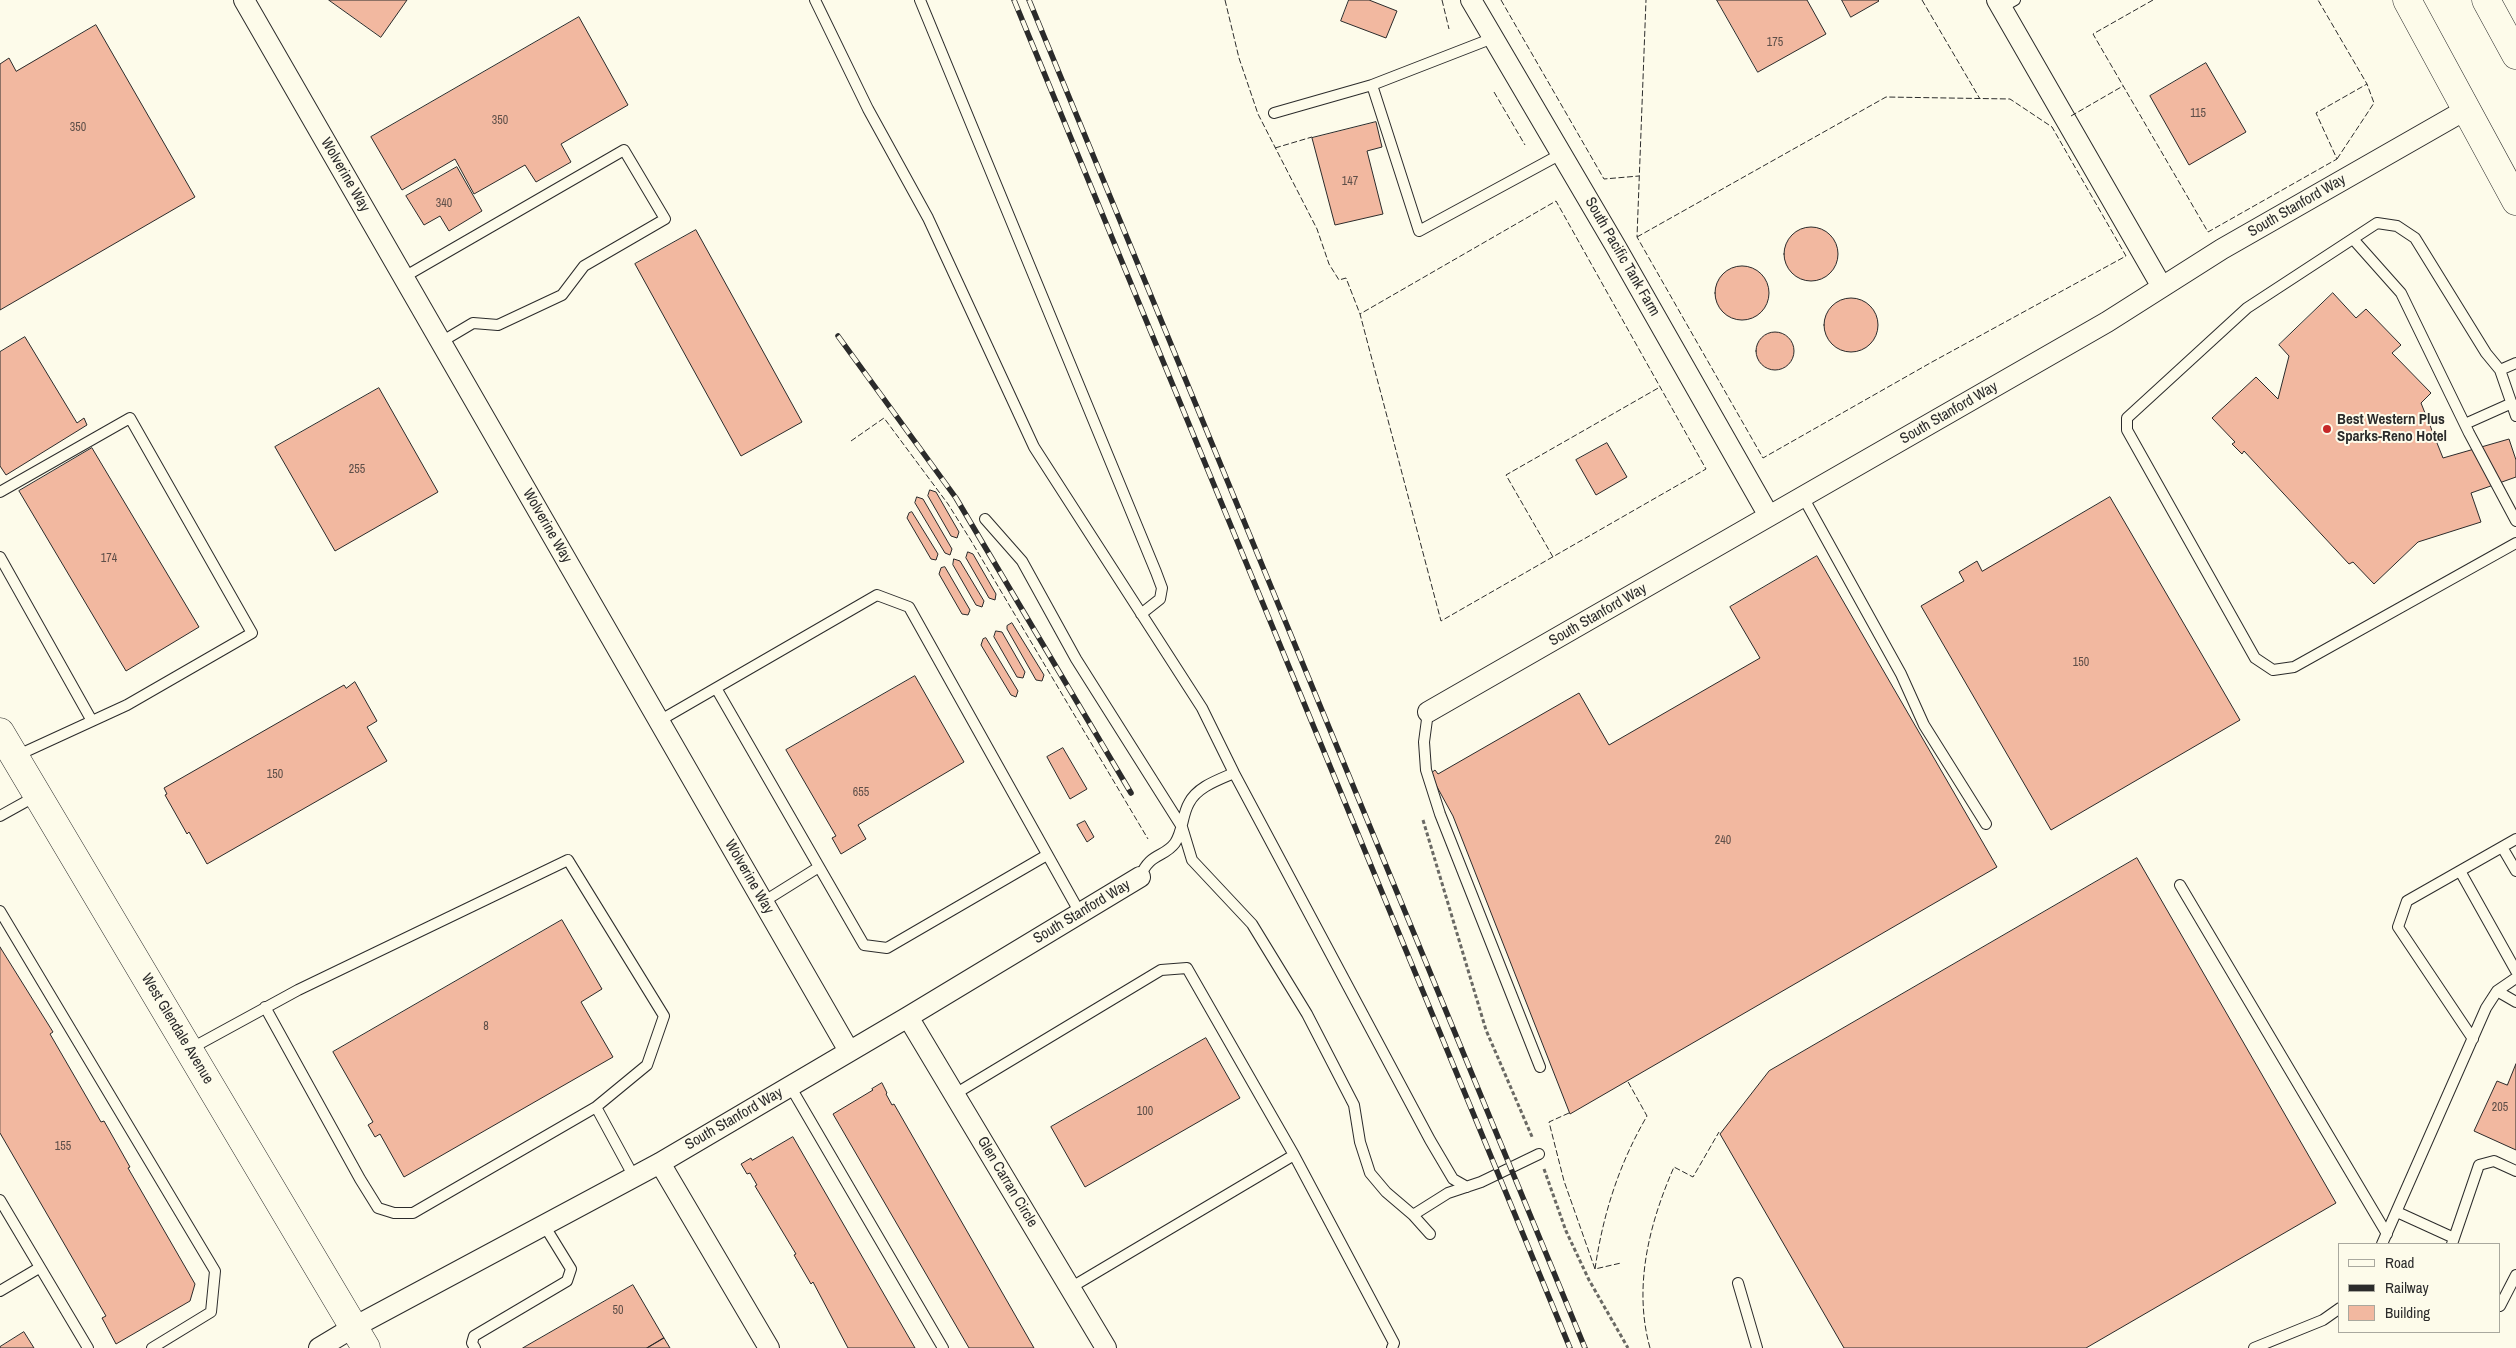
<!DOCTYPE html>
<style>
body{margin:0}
#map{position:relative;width:2516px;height:1348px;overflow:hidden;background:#fdfbea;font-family:"Archivo Narrow",sans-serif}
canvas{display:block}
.legend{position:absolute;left:2338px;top:1243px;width:162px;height:90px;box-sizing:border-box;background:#fdfbea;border:1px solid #a9a89e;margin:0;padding:6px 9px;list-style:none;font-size:15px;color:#2b2b2b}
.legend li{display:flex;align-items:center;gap:10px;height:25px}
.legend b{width:25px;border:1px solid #a9a89e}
</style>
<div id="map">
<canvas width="2516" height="1348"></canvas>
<ul class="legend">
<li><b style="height:6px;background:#fdfbea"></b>Road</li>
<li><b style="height:6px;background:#2b2b2b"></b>Railway</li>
<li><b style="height:14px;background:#f2b8a0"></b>Building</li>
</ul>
</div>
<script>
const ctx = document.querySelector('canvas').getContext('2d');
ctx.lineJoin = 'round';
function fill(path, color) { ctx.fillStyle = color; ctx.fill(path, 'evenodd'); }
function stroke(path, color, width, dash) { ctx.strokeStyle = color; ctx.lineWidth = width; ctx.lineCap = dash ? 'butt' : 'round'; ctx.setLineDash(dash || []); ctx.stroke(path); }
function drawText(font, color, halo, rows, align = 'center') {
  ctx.font = font + ' "Archivo Narrow",sans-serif'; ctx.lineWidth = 4; ctx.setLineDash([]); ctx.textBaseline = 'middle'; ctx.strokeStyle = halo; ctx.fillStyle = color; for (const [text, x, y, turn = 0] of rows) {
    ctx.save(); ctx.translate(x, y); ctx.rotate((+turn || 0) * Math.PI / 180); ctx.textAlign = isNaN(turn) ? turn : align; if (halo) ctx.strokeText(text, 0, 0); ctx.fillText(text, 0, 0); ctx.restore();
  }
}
const building = new Path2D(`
 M329,0h78l-26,37z
 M1349,0h20l28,11 -11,27 -45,-17z
 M1717,0h90l19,34 -68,38z
 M1842,0h36l1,1 -28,16z
 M579,17l49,88 -67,39 10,18 -35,20 -11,-17 -51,29 -19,-35 -53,31 -31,-53z
 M96,25l99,172 -195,113v-246l9,-6 7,13z
 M2206,63l40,69 -57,33 -39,-69z
 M1376,122l6,25 -15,4 16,63 -48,11 -23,-87z
 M457,167l25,44 -33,20 -9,-15 -16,9 -18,-29z
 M1784 254a27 27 0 1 1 54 0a27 27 0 1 1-54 0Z
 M696,230l106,192 -61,34 -106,-192z
 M1715 293a27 27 0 1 1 54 0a27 27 0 1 1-54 0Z
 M2333,293l23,25 10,-9 35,36 -9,8 39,40 -10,10 22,55 66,-19 7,21v17l-45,16 10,29 -63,20 -44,42 -21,-22 -4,2 -105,-113 -2,3 -10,-10 3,-2 -23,-24 44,-41 22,22 11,-43 -10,-11z
 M1824 325a27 27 0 1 1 54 0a27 27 0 1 1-54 0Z
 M1756 351a19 19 0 1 1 38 0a19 19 0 1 1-38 0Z
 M25,337l52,86 7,-5 3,7 -81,50 -6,-9v-114z
 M379,388l59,104 -103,59 -60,-104z
 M1607,443l20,34 -31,18 -20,-35z
 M92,448l107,179 -73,44 -107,-180z
 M930,490l6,2 23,40 -2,6 -6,-2 -23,-40z
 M917,497l6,2 29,50 -2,6 -5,-2 -30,-50z
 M2110,497l130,223 -189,110 -130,-224 43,-25 -5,-9 18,-11 5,10z
 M912,512l26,42 -2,6 -5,-1 -24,-41 2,-5z
 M968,552l5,2 23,40 -1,6 -6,-2 -23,-40z
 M1817,556l180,311 -427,247 -117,-298 -23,-42 5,-4 3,4 141,-81 30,52 151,-87 -30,-51z
 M954,559l6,2 24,40 -2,6 -6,-2 -23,-40z
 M945,567l25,43 -2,5 -6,-1 -23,-40 2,-6z
 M1012,623l32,52 -2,6 -6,-1 -29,-51v-3z
 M996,631l6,1 23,40 -2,6 -6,-1 -23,-40z
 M986,638l32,53 -2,6 -5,-2 -30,-50 2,-6z
 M915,676l49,86 -106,63 8,14 -25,15 -9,-16 4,-2 -50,-86z
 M355,682l22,39 -10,6 20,34 -180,103 -18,-32 -2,2 -22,-39 2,-1 -3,-6 180,-103 2,3z
 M1063,748l24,41 -17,10 -23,-42z
 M1085,821l9,16 -7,5 -10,-17z
 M2137,858l199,345 -250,145h-242l-124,-214 49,-63z
 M562,920l40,69 -21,13 32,55 -209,120 -24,-43 -5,3 -7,-12 5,-3 -40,-70z
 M0,947l53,85 -3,2 51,88 3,-1 26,46 -2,1 67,116 -5,17 -74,43 -14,-26 4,-2 -106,-183z
 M1206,1038l34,60 -155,89 -34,-60z
 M2516,1064v86l-42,-19 23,-50 10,4z
 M882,1083l5,10 -1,1 6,11 2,-1 140,244h-65l-136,-234 40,-24 -1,-1z
 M793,1137l122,211h-67l-35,-66 -2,2 -17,-29 2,-1 -41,-68 2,-1 -7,-12 -3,1 -6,-10 10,-6 1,2z
 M633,1285l31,53 -17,10h-124z
 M24,1332l10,16h-34v-1z
 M664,1338l6,10h-23z`);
fill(building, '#f2b8a0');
stroke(building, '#2b2b2b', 1);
const lane = new Path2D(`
 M815,0l53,109 60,109 106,229 168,261 32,65 196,367 23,39 14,8
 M920,0l236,572 6,16 -2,11 -19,15
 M2001,8l14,-8
 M1493,38l-121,47 47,146 142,-77
 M1274,113l98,-28
 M2353,239l48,54 68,140 47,88
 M404,277l220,-127 41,69 -81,47 -22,29 -64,30 -25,-2 -32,19
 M2516,363l-16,7 -14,-17 -71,-115 -18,-12 -20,-3 -130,85 -120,110v12l128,228 18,12 21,-3 222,-124
 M2500,370l16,46
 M2465,424l47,-21
 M0,492l130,-74 122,215 -125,72 -111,51
 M1803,497l98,177 23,51 62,99
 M985,519l37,42 54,98 106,168 10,33 60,64 55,90 47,91 6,37 10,31 16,19 27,23 17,19
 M0,557l92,164
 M716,688l148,257 23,3 160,-93
 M1428,712l-4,30 2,28 14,44 100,253
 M659,721l218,-126 32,12 171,306
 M0,816l36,-20
 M2502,847l14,24
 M2460,871l56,100
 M1140,877c10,-25 24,-19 35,-34 8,-12 7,-28 14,-40 8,-16 29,-23 45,-30
 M2180,885l207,349
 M763,902l56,-35
 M0,911l215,360 -4,41 -59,36
 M2497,991l19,11
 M265,1007l95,172 18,29 16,5h19l183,-106
 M2473,1039l-75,-112 9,-26 109,-62
 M190,1049l108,-59 270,-130 96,156 -17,49 -51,42 38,70
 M790,1086l153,262
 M955,1094l206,-124 26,-2 107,187 100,188 -2,5
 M0,1200l88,148
 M2397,1212l57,26
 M1413,1215l35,-22 33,-11 58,-28
 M2382,1244l104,-236 11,-17 19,-13
 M2452,1244l27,-79 15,-4 22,10
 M1738,1283l19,65
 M1070,1288l224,-133
 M0,1291l39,-23
 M2500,1306l16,-31
 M475,1348l-3,-5 2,-7 93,-55 4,-12 -27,-44
 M2254,1348l69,-28 17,-12`);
const street = new Path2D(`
 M244,0l605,1051
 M1471,0l145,247 153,269
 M1997,0l165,287
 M1428,712l679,-390 115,-73 245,-140
 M908,1017l198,331
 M660,1163l109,185
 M319,1348l35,-21 306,-164 248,-146 232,-140`);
const secondary = new Path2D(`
 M2407,0l109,201
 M0,732l366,616`);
const highway = new Path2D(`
 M2486,0l30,55`);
stroke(lane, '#2b2b2b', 12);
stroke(street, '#2b2b2b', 22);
stroke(secondary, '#2b2b2b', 29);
stroke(highway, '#2b2b2b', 29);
stroke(new Path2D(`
 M1423,820l63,210 47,109
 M1544,1169l22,62 23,49 39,68`), '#6a6964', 3, [4, 2.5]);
stroke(lane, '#fdfbea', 10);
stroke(street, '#fdfbea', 20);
stroke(secondary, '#fdfbea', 28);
stroke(highway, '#fdfbea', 28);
const rail = new Path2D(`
 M1014,0l556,1348
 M1029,0l556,1348
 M838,336l118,162 175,295`);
stroke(rail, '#2b2b2b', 5.5);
stroke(rail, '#fdfbea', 4, [11]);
stroke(new Path2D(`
 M1225,0l14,58 19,56 59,115 12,35 10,16 7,-2 14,36 81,307 265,-152 -150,-268 -196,113
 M1442,0l7,29
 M1501,0l103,179 35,-3
 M1922,0l58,99
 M2153,0l-60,34 115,198 129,-73 -21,-46 51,-29 -49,-84
 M1494,92l31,53
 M2071,116l52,-30
 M1275,148l37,-11
 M2337,159l37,-56 -7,-19
 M1637,237l249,-140 124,2 42,28 74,129 -194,106 -169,96 -126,-221 9,-237
 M851,441l33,-23 64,86 22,35 178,300
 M1553,557l-47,-82 154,-88
 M1569,1113l-20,9 15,59 31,88 26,-6
 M1595,1269c8,-55 24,-105 52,-153l-20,-36
 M1650,1348c-17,-61 -1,-124 24,-181l19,10 26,-45`), '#2b2b2b', 1, [6, 2.5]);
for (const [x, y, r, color] of [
 [2327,429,5,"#c62828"]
]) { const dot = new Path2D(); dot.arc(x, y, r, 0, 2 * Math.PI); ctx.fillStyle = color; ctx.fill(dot); stroke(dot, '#fdfbea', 2); }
drawText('12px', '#5d4e48', null, [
 ["175",1775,43],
 ["115",2198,114],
 ["350",500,121],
 ["350",78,128],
 ["147",1350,182],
 ["340",444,204],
 ["255",357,470],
 ["174",109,559],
 ["150",2081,663],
 ["150",275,775],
 ["655",861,793],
 ["240",1723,841],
 ["8",486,1027],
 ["205",2500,1108],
 ["100",1145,1112],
 ["155",63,1147],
 ["50",618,1311]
]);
drawText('15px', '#2b2b2b', '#fdfbea', [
 ["Wolverine Way",345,175,60],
 ["South Stanford Way",2297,206,-30],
 ["South Pacific Tank Farm",1622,257,60],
 ["South Stanford Way",1949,413,-30],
 ["Wolverine Way",547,526,60],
 ["South Stanford Way",1598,615,-30],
 ["Wolverine Way",749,877,60],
 ["South Stanford Way",1082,912,-31],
 ["West Glendale Avenue",177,1029,59],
 ["South Stanford Way",734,1119,-30],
 ["Glen Carran Circle",1007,1182,59]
]);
drawText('bold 15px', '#2b2b2b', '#fdfbea', [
 ["Best Western Plus",2337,420],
 ["Sparks-Reno Hotel",2337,437]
], 'left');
</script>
